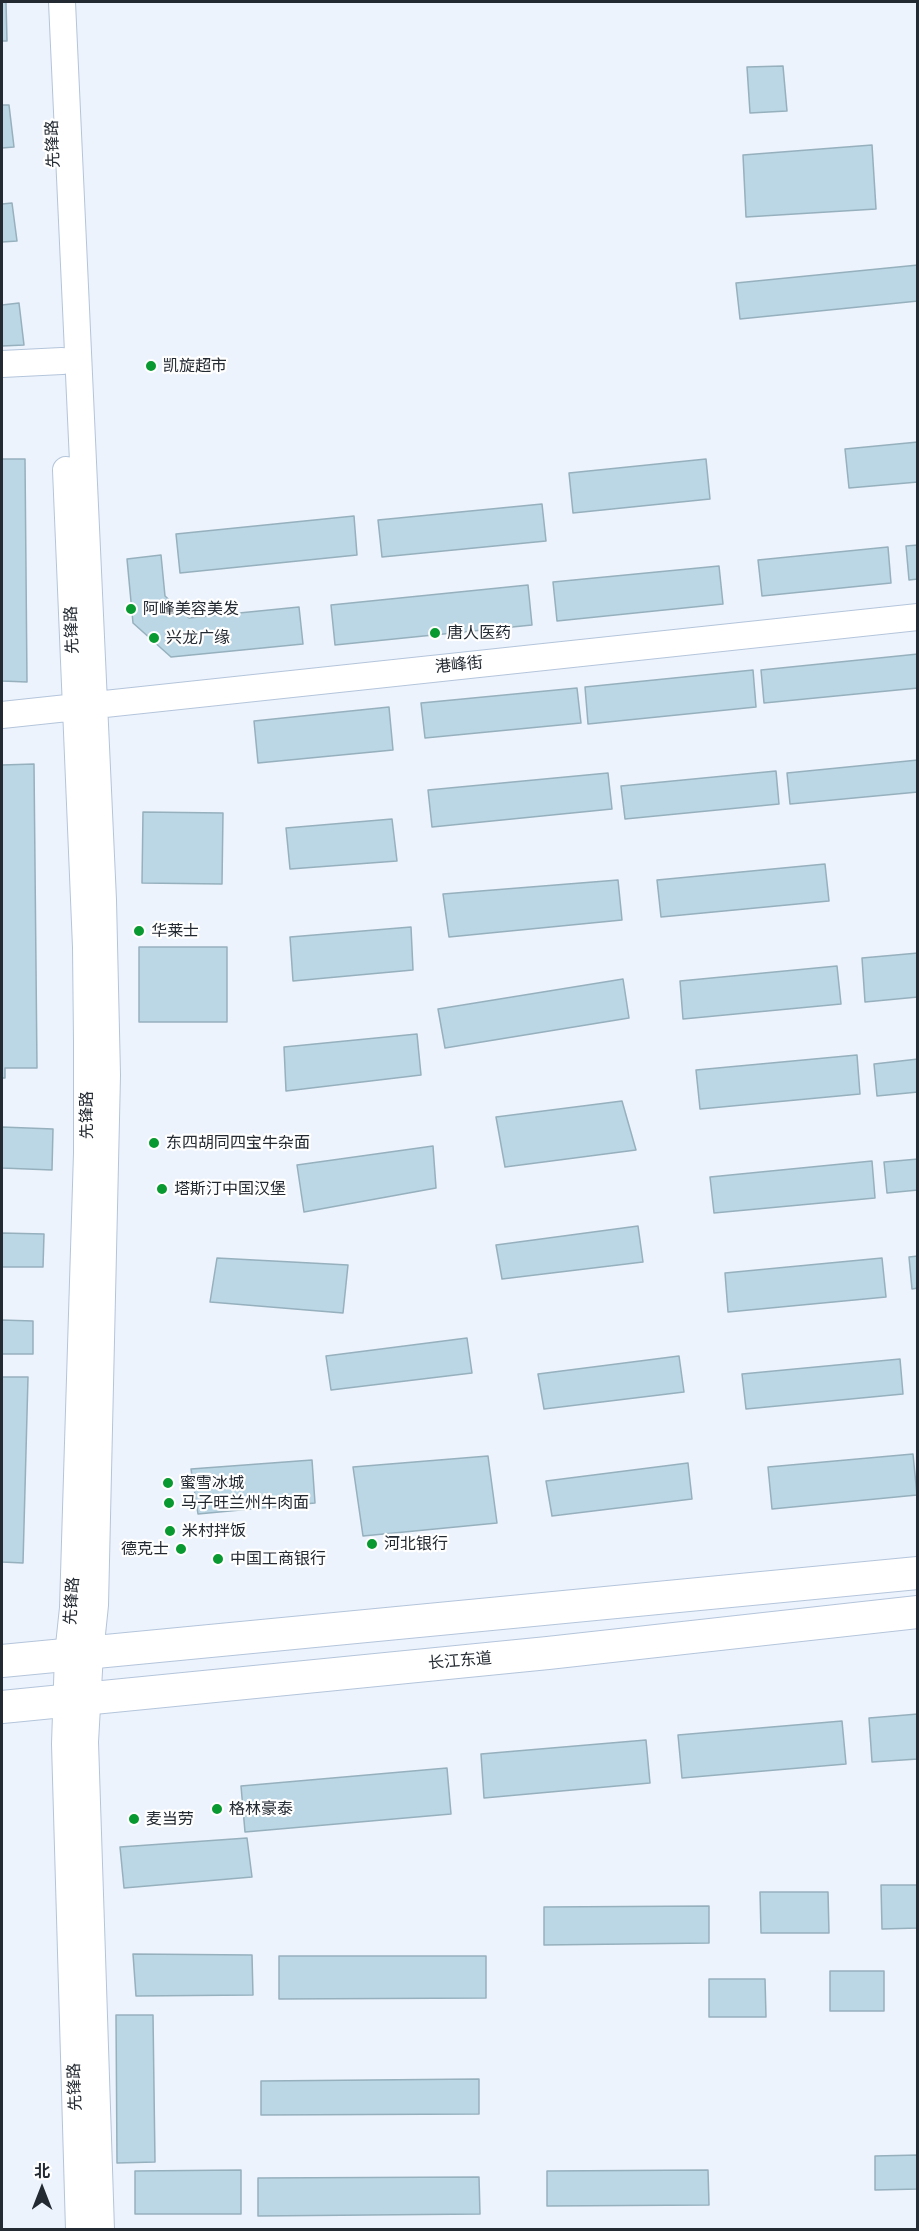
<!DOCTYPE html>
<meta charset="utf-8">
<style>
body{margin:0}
#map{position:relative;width:919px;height:2231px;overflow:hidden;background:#ecf3fc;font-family:Mulish,"Noto Sans SC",sans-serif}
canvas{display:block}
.frame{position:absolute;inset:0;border:3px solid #242a32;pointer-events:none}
.north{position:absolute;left:12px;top:2159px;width:60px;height:60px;-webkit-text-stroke:4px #fff;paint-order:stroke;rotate:0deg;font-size:16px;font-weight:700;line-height:24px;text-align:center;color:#242a32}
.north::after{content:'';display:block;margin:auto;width:21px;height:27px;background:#242a32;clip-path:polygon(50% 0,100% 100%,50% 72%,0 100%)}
</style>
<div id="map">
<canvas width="919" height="2231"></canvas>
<div class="frame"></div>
<div class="north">北</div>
</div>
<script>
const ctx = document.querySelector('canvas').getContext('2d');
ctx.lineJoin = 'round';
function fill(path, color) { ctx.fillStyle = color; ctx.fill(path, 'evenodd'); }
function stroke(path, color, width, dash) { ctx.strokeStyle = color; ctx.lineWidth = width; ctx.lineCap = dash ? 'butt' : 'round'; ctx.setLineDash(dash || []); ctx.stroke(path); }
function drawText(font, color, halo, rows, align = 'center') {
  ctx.font = font + ' Mulish,"Noto Sans SC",sans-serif'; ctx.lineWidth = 4.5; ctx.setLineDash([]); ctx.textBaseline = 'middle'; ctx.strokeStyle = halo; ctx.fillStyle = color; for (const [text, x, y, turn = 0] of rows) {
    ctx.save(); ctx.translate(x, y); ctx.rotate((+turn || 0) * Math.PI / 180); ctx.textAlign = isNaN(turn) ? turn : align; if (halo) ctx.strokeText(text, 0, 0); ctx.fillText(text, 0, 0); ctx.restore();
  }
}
const building = new Path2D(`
 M2,2h4l1,39h-5z
 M783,66l4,45 -37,2 -3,-46z
 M2,105h7l5,42 -12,1z
 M872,145l4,64 -130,8 -3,-62z
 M12,203l5,38 -15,1v-38z
 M918,265v36l-178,18 -4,-36z
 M19,303l5,42 -22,1v-41z
 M918,442v40l-69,6 -4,-39z
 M2,459h23l2,223 -25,-1z
 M706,459l4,40 -137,14 -4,-40z
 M542,504l4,37 -164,16 -4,-37z
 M354,516l3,39 -177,18 -4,-39z
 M918,545v34l-9,1 -3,-34z
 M888,547l3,36 -129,13 -4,-36z
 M161,555l4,41 24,22 110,-11 4,37 -132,13 -38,-34 -6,-64z
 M719,566l4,38 -166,17 -4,-39z
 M528,585l4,40 -197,20 -4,-40z
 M918,654v34l-154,15 -3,-33z
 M753,670l3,37 -168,17 -3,-37z
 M577,688l4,35 -156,15 -4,-35z
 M389,707l4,43 -135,13 -4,-42z
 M918,760v32l-128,12 -3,-31z
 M34,764l3,304h-32v10h-3v-313z
 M776,771l3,33 -154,15 -4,-33z
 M608,773l4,36 -180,18 -4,-37z
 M143,812l80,1 -1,71 -80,-1z
 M392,819l5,42 -107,8 -4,-41z
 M825,864l4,37 -168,16 -4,-37z
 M618,880l4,40 -173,17 -6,-43z
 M411,927l2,43 -120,11 -3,-44z
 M139,947h88v75h-88z
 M918,953v44l-53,5 -3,-44z
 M837,966l4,38 -158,15 -3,-38z
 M623,979l6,39 -184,30 -7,-39z
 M417,1034l4,41 -135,16 -2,-44z
 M857,1055l3,39 -160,15 -4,-39z
 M918,1059v33l-41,4 -3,-32z
 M622,1101l14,49 -131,17 -9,-50z
 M2,1127l51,2 -1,41 -50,-2z
 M433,1146l3,42 -132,24 -7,-47z
 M918,1159v31l-31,3 -3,-31z
 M872,1161l3,37 -161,15 -4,-36z
 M638,1226l5,36 -141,17 -6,-34z
 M2,1233l42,1 -1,33h-41z
 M918,1256v32l-6,1 -3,-32z
 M217,1258l131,7 -5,48 -133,-11z
 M882,1258l4,39 -158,15 -3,-39z
 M2,1320l31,1v33h-31z
 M467,1338l5,35 -141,17 -5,-34z
 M679,1356l5,36 -140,17 -6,-35z
 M900,1359l3,35 -157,15 -4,-35z
 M2,1377h26l-5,186 -21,-1z
 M913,1454l4,41 -145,14 -4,-42z
 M488,1456l9,67 -134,13 -10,-69z
 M312,1460l3,43 -117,11 -7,-45z
 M688,1463l4,36 -140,17 -6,-35z
 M918,1714v45l-46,3 -3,-44z
 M842,1721l4,43 -164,14 -4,-43z
 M646,1740l4,43 -166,15 -3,-44z
 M447,1768l4,46 -206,18 -4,-46z
 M247,1838l5,39 -128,11 -4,-41z
 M881,1885h37v43l-36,1z
 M760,1892h68l1,41h-68z
 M709,1906v37l-165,2v-38z
 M133,1954l119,1 1,40 -117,1z
 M279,1956h207v42l-207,1z
 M830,1971h54v40h-54z
 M709,1979h56l1,38h-57z
 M116,2015h37l2,147 -38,1z
 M479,2079v35l-218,1v-34z
 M918,2155v34l-43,1v-34z
 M241,2170v44h-106v-43z
 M708,2170l1,35 -162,1v-35z
 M479,2177l1,37 -222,2v-38z`);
fill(building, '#bbd6e5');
stroke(building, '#96b0be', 1.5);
const minor = new Path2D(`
 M62,2l41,898 4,175 -12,530 -5,48 -5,89 16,488
 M2,364l60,-3
 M66,470l20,477 1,95v111l-9,290 -5,165 -5,47 -3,89 14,486
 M2,715l916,-98`);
const major = new Path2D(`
 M2,1661l916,-88
 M2,1707l546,-54 370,-41`);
stroke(minor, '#b4c5db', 28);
stroke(major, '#b4c5db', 34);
stroke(minor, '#fff', 26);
stroke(major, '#fff', 32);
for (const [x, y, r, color] of [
 [151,366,6,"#099931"],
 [131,609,6,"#099931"],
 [435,633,6,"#099931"],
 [154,638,6,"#099931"],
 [139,931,6,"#099931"],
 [154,1143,6,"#099931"],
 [162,1189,6,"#099931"],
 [168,1483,6,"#099931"],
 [169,1503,6,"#099931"],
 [170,1531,6,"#099931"],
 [372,1544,6,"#099931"],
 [181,1549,6,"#099931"],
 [218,1559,6,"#099931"],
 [217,1809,6,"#099931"],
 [134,1819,6,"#099931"]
]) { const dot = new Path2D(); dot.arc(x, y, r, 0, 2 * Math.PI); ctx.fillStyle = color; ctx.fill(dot); stroke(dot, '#fff', 2); }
drawText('16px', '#242a32', '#fff', [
 ["先锋路",53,144,-92],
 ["先锋路",72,630,-92],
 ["港峰街",459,665,-6],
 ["先锋路",87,1115,-90],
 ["先锋路",72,1601,-86],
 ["长江东道",460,1661,-5],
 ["先锋路",75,2087,-92]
]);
drawText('16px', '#242a32', '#fff', [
 ["凯旋超市",163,366],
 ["阿峰美容美发",143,609],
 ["唐人医药",447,633],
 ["兴龙广缘",166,638],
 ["华莱士",151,931],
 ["东四胡同四宝牛杂面",166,1143],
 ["塔斯汀中国汉堡",174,1189],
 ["蜜雪冰城",180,1483],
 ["马子旺兰州牛肉面",181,1503],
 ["米村拌饭",182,1531],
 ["河北银行",384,1544],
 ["德克士",169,1549,"right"],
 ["中国工商银行",230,1559],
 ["格林豪泰",229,1809],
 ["麦当劳",146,1819]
], 'left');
</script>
